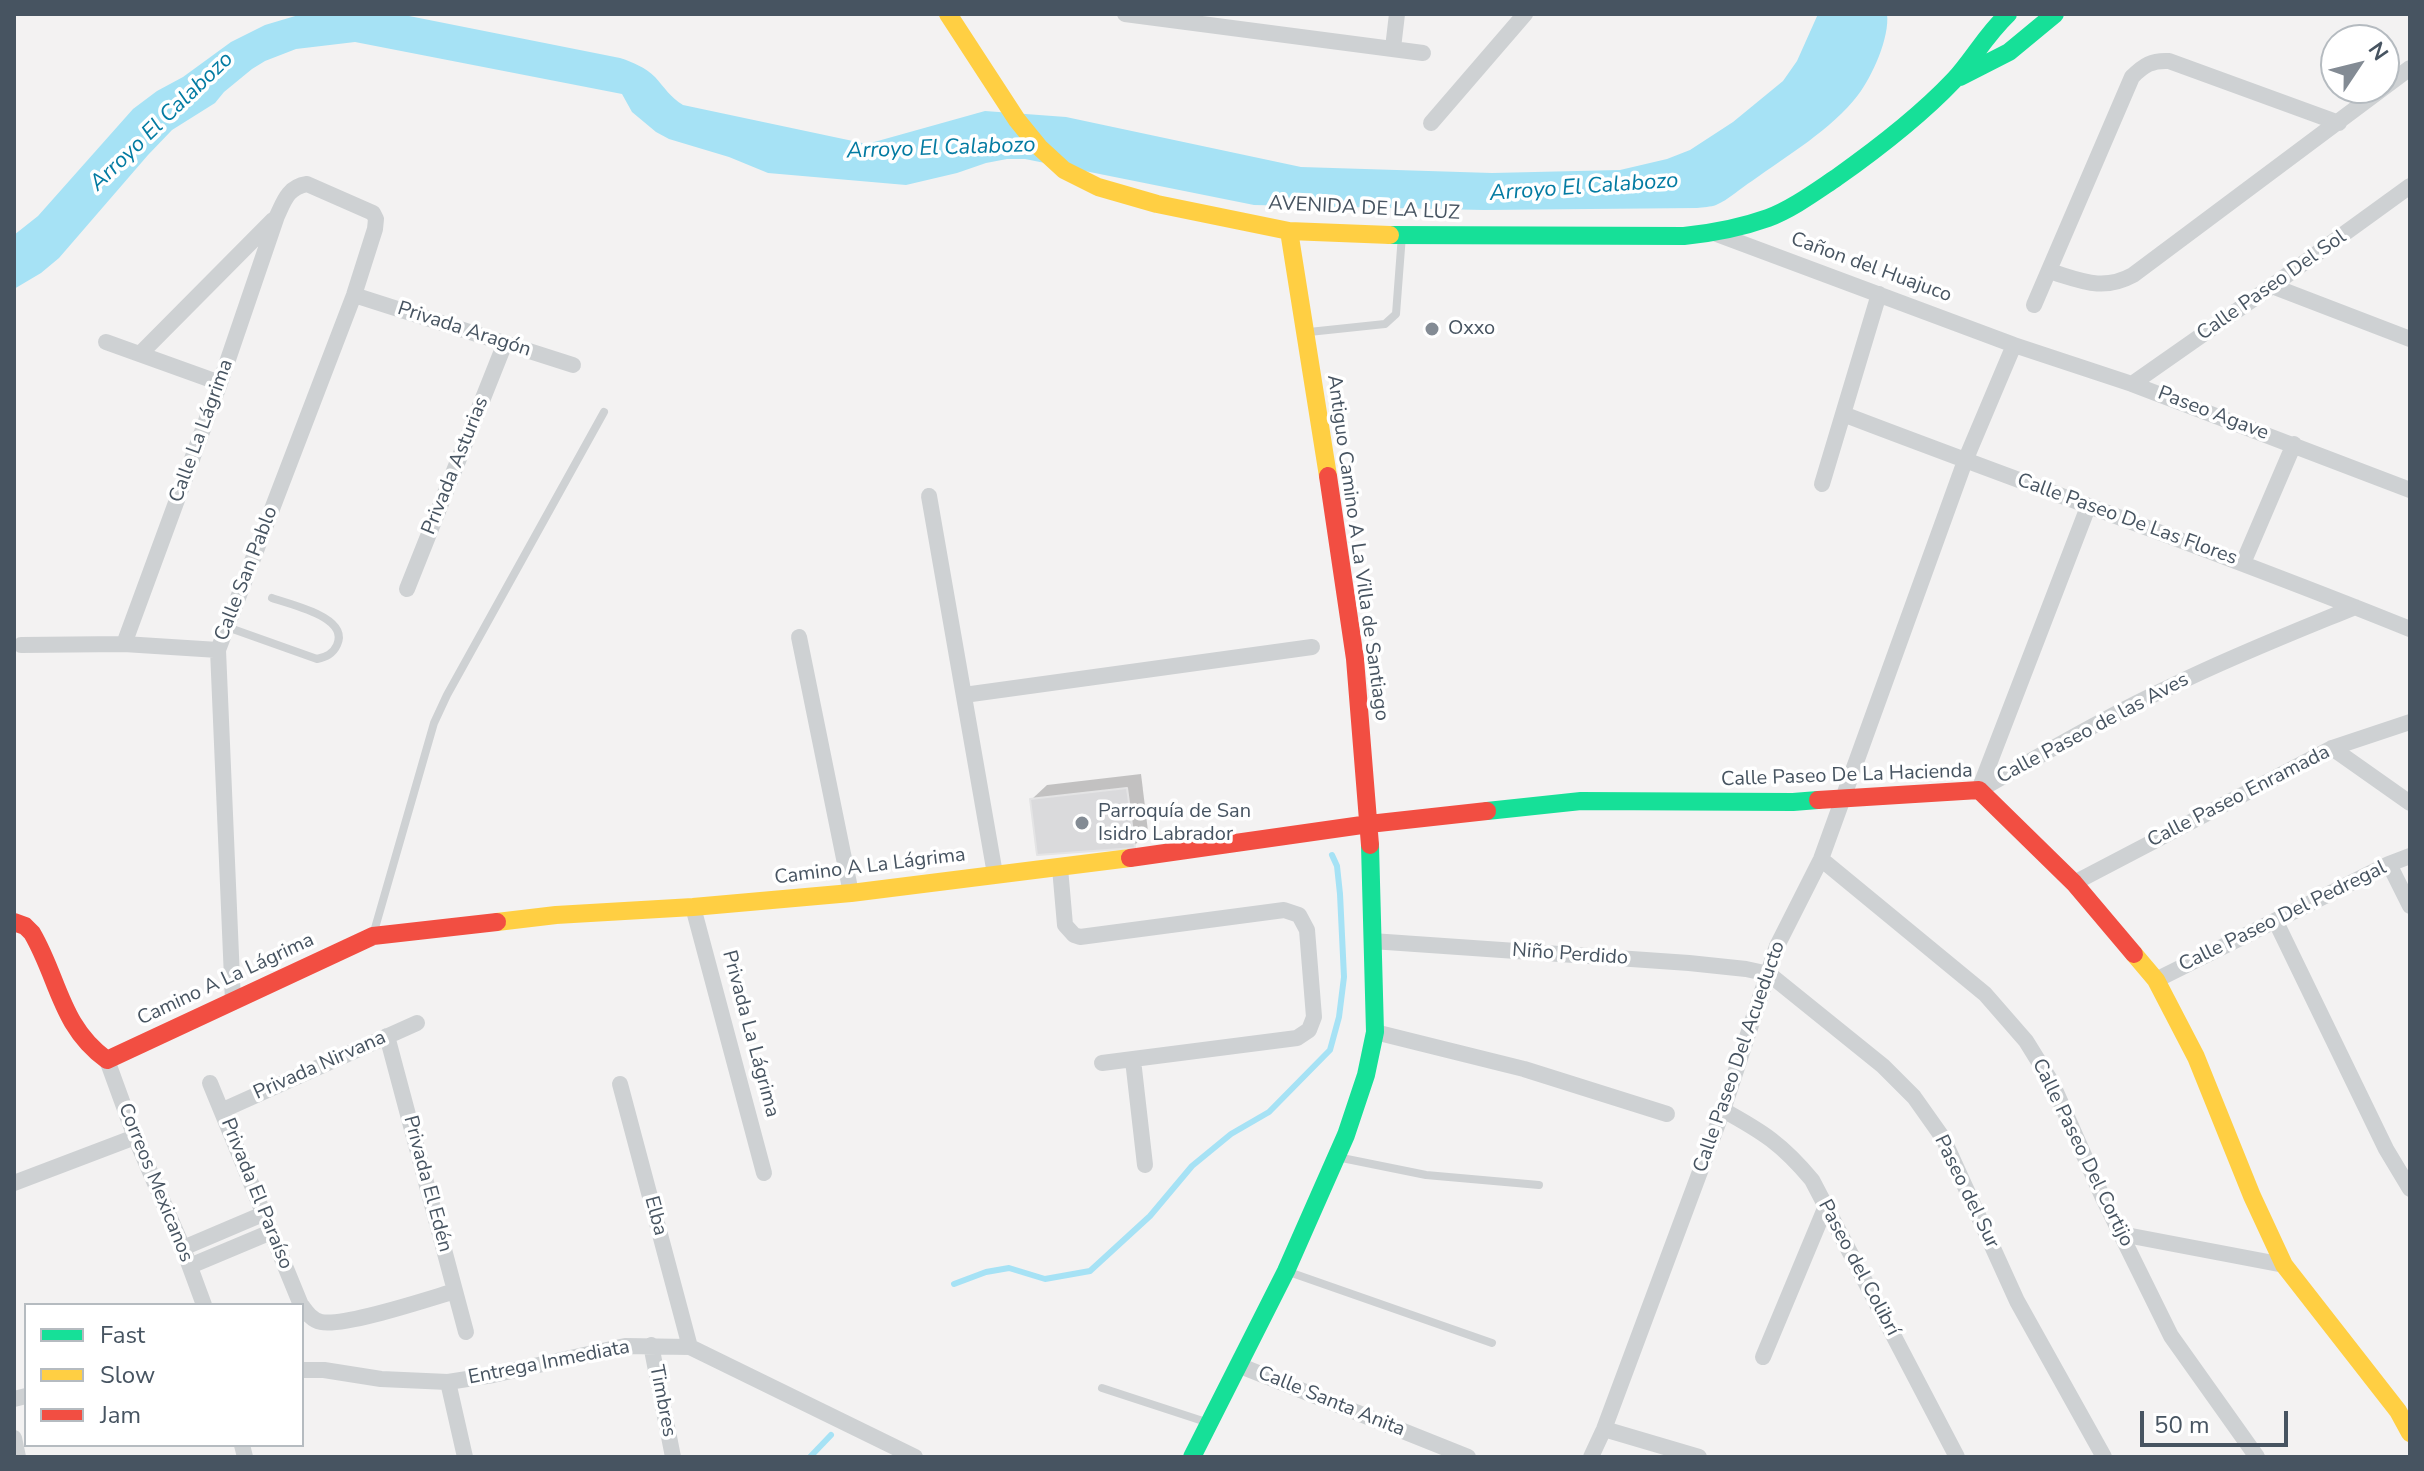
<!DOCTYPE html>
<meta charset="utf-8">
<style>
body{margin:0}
#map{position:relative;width:2424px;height:1471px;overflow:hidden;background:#f3f2f2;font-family:"Nunito Sans",sans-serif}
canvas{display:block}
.frame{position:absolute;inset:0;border:16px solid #475461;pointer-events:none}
.legend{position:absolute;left:24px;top:1303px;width:280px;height:144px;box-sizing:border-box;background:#fff;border:2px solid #b5bbc0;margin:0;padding:10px 14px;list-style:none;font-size:24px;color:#475461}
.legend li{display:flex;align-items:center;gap:16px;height:40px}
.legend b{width:40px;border:2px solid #b5bbc0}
.north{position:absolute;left:2320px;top:24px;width:80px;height:80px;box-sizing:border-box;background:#fff;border:2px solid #b5bbc0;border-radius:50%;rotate:55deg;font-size:22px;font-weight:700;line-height:32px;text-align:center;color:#475461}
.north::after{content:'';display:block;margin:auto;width:28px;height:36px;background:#838b94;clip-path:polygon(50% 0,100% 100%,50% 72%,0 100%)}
.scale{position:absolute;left:2140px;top:1411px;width:148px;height:36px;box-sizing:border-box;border:4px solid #475461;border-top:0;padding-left:10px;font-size:24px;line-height:28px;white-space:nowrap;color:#475461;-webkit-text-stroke:6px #fff;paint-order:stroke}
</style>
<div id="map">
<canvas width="2424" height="1471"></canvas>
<div class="frame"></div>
<ul class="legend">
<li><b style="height:10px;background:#16e098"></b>Fast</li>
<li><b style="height:10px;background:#ffcf43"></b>Slow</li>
<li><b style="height:10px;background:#f24e42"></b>Jam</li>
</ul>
<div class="north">N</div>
<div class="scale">50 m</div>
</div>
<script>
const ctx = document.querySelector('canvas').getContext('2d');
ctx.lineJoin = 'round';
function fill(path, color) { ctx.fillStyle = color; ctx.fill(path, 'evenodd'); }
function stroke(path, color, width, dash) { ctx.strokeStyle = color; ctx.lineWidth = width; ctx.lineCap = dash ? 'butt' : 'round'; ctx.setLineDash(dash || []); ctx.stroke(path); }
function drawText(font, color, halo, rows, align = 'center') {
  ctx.font = font + ' "Nunito Sans",sans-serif'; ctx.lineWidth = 7; ctx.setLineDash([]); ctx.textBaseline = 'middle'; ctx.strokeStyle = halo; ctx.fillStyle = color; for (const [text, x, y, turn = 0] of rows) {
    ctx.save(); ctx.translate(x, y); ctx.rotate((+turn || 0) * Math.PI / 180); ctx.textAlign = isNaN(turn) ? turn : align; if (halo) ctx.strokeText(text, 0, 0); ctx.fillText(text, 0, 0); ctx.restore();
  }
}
fill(new Path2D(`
 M302,14h97l221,44c13,4 26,10 35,19 10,11 15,20 28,28l184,39 118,-33 81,6 235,50 191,6 128,-3 47,-11 23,-9 43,-28 50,-41 14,-20 21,-47h69c3,23 -15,63 -29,81 -27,35 -70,60 -106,86 -11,7 -24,19 -36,24 -5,2 -13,2 -19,3l-213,2 -230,-5 -229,-46h-18l-21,4 -29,10 -51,12 -138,-12 -39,-16 -60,-18 -13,-7 -24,-20 -10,-18 -267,-52 -59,7 -31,12 -13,8 -28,23 -9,11 -43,27 -24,25 -89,103 -18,15 -27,16v-54l24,-19 95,-107 24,-18 26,-14 48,-35 34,-17z`), '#a6e2f5');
fill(new Path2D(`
 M1141,774l7,57 -14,15 -102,-47 15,-14z`), '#0003');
stroke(new Path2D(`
 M954,1284l32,-12 23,-4 36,11 45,-8 60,-55 42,-50 39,-32 38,-22 61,-62 9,-33 5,-40 -4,-83 -3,-28 -5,-11
 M810,1457l21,-22`), '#a6e2f5', 6);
const building = new Path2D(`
 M1127,788l8,60 -98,7 -7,-56z`);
fill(building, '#dadadc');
stroke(building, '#e4e4e5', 2);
stroke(new Path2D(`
 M1309,332l76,-8 11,-10 6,-79
 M227,627l90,32c9,-2 16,-5 20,-14 13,-28 -46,-40 -65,-47
 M373,935l61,-212 13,-28 157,-283
 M1337,1157l89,18 113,10
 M1289,1272l203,71
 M1102,1388l107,35`), '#ced1d3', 8);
stroke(new Path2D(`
 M1125,14l298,39
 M1393,48l4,-34
 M1431,123l94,-109
 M1714,233l300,112 118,39 278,106
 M2049,271c31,9 53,21 84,4l277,-207
 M2272,286l138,53
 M354,295l219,70
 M2034,305l98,-228c12,-12 20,-17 37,-16l170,62
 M106,342l114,41
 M141,353l132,-133
 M2132,384l140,-98 138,-100
 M1843,414c188,72 380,139 567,215
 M1822,484l57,-190
 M929,496l66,378
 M2243,563l51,-119
 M407,589l98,-246
 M799,637l52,256
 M124,644l96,-261 57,-167c7,-15 11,-29 30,-32l66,29 3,6 -1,10 -21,66 -136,355 15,352
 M21,645l103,-1 94,6
 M964,695l348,-48
 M2332,748l78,55
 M1979,790c64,-36 128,-74 195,-105 59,-29 120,-53 181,-78
 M1979,790l109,-283
 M1821,859l164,135 41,47 26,42 51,115 68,138 86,121
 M2389,864l21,42
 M1060,868l5,57 9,10 6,2 204,-27 15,5 8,15 7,87 -5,13 -12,8 -195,25
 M2074,883l258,-135 78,-26
 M693,907l71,266
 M2276,922l110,227 24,40
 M1372,941l317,22 57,6 23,5 114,92 31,31 29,41 74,163 87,156
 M2156,980l233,-116 21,-8
 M1375,1032l149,37 143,45
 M387,1036l79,296
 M107,1060l28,77 48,111 21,57
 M1133,1060l12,105
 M210,1083l91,222
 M620,1084l70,263
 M223,1110l194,-87
 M1723,1110c40,22 59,34 89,70l145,277
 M14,1183l121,-46
 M2121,1234l163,31
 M183,1248l80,-34
 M190,1266l81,-34
 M302,1306c5,7 10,14 19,16 23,5 107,-23 134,-31
 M651,1345l22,112
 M1763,1357l63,-151
 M1238,1365l230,92
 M302,1370h22l57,9 67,3 45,-7 132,-29 65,1 225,110
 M448,1382l17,75
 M14,1399l12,-3
 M1604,1429l95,28
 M14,1438l4,19
 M242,1445l3,12
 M1591,1457l13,-28 119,-319 54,-164 44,-87 144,-398 49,-116`), '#ced1d3', 16);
stroke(new Path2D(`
 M1960,77l49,-25 46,-38
 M1390,235l294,1c29,-3 56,-8 84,-18 24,-9 47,-26 68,-40 41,-29 83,-61 118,-98 20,-22 31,-44 54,-66
 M1487,811l94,-10 212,1 25,-2
 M1192,1457l94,-186 60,-136 20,-60 9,-43 -5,-187`), '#16e098', 18);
stroke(new Path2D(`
 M948,14l69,106 22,27 25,23 34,17 59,17 132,27 101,4
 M1289,231l39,245
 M497,922l59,-7 137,-8 158,-14 279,-35
 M2134,954l22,26 40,77 56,139 32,69 114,146 12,22`), '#ffcf43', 18);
stroke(new Path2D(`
 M1328,476l27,183 15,186
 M1818,800l161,-10 95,93 60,71
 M1130,858l239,-34 118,-13
 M14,922l11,4 7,7c27,46 28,93 75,127l266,-124 124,-14`), '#f24e42', 18);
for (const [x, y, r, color] of [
 [1432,329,8,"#838b94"],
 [1082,823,8,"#838b94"]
]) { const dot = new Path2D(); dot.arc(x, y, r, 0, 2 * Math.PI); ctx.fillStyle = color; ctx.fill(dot); stroke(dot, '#fff', 3); }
drawText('20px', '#475461', '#fff', [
 ["AVENIDA DE LA LUZ",1364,209,3],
 ["Cañon del Huajuco",1871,268,20],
 ["Calle Paseo Del Sol",2272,286,-35],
 ["Privada Aragón",464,330,18],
 ["Paseo Agave",2213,414,21],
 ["Calle La Lágrima",202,431,-70],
 ["Privada Asturias",456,466,-68],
 ["Calle Paseo De Las Flores",2127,520,20],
 ["Antiguo Camino A La Villa de Santiago",1357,548,82],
 ["Calle San Pablo",247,574,-69],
 ["Calle Paseo de las Aves",2093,729,-28],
 ["Calle Paseo De La Hacienda",1847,776,-2],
 ["Calle Paseo Enramada",2239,797,-27],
 ["Camino A La Lágrima",870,867,-7],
 ["Calle Paseo Del Pedregal",2283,917,-26],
 ["Niño Perdido",1570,955,4],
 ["Camino A La Lágrima",226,980,-25],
 ["Privada La Lágrima",750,1034,75],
 ["Calle Paseo Del Acueducto",1740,1057,-71],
 ["Privada Nirvana",320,1066,-24],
 ["Calle Paseo Del Cortijo",2082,1153,64],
 ["Correos Mexicanos",155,1183,68],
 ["Privada El Edén",427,1184,75],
 ["Paseo del Sur",1966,1192,64],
 ["Privada El Paraíso",256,1194,68],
 ["Elba",655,1216,75],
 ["Paseo del Colibrí",1858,1268,62],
 ["Entrega Inmediata",549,1363,-11],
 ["Timbres",662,1401,79],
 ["Calle Santa Anita",1331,1402,22]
]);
drawText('20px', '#475461', '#fff', [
 ["Oxxo",1448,329],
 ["Parroquía de San",1098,812],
 ["Isidro Labrador",1098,835]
], 'left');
drawText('italic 22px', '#037ba2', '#fff', [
 ["Arroyo El Calabozo",162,122,-44],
 ["Arroyo El Calabozo",941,149,-2],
 ["Arroyo El Calabozo",1584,188,-4]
]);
</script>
